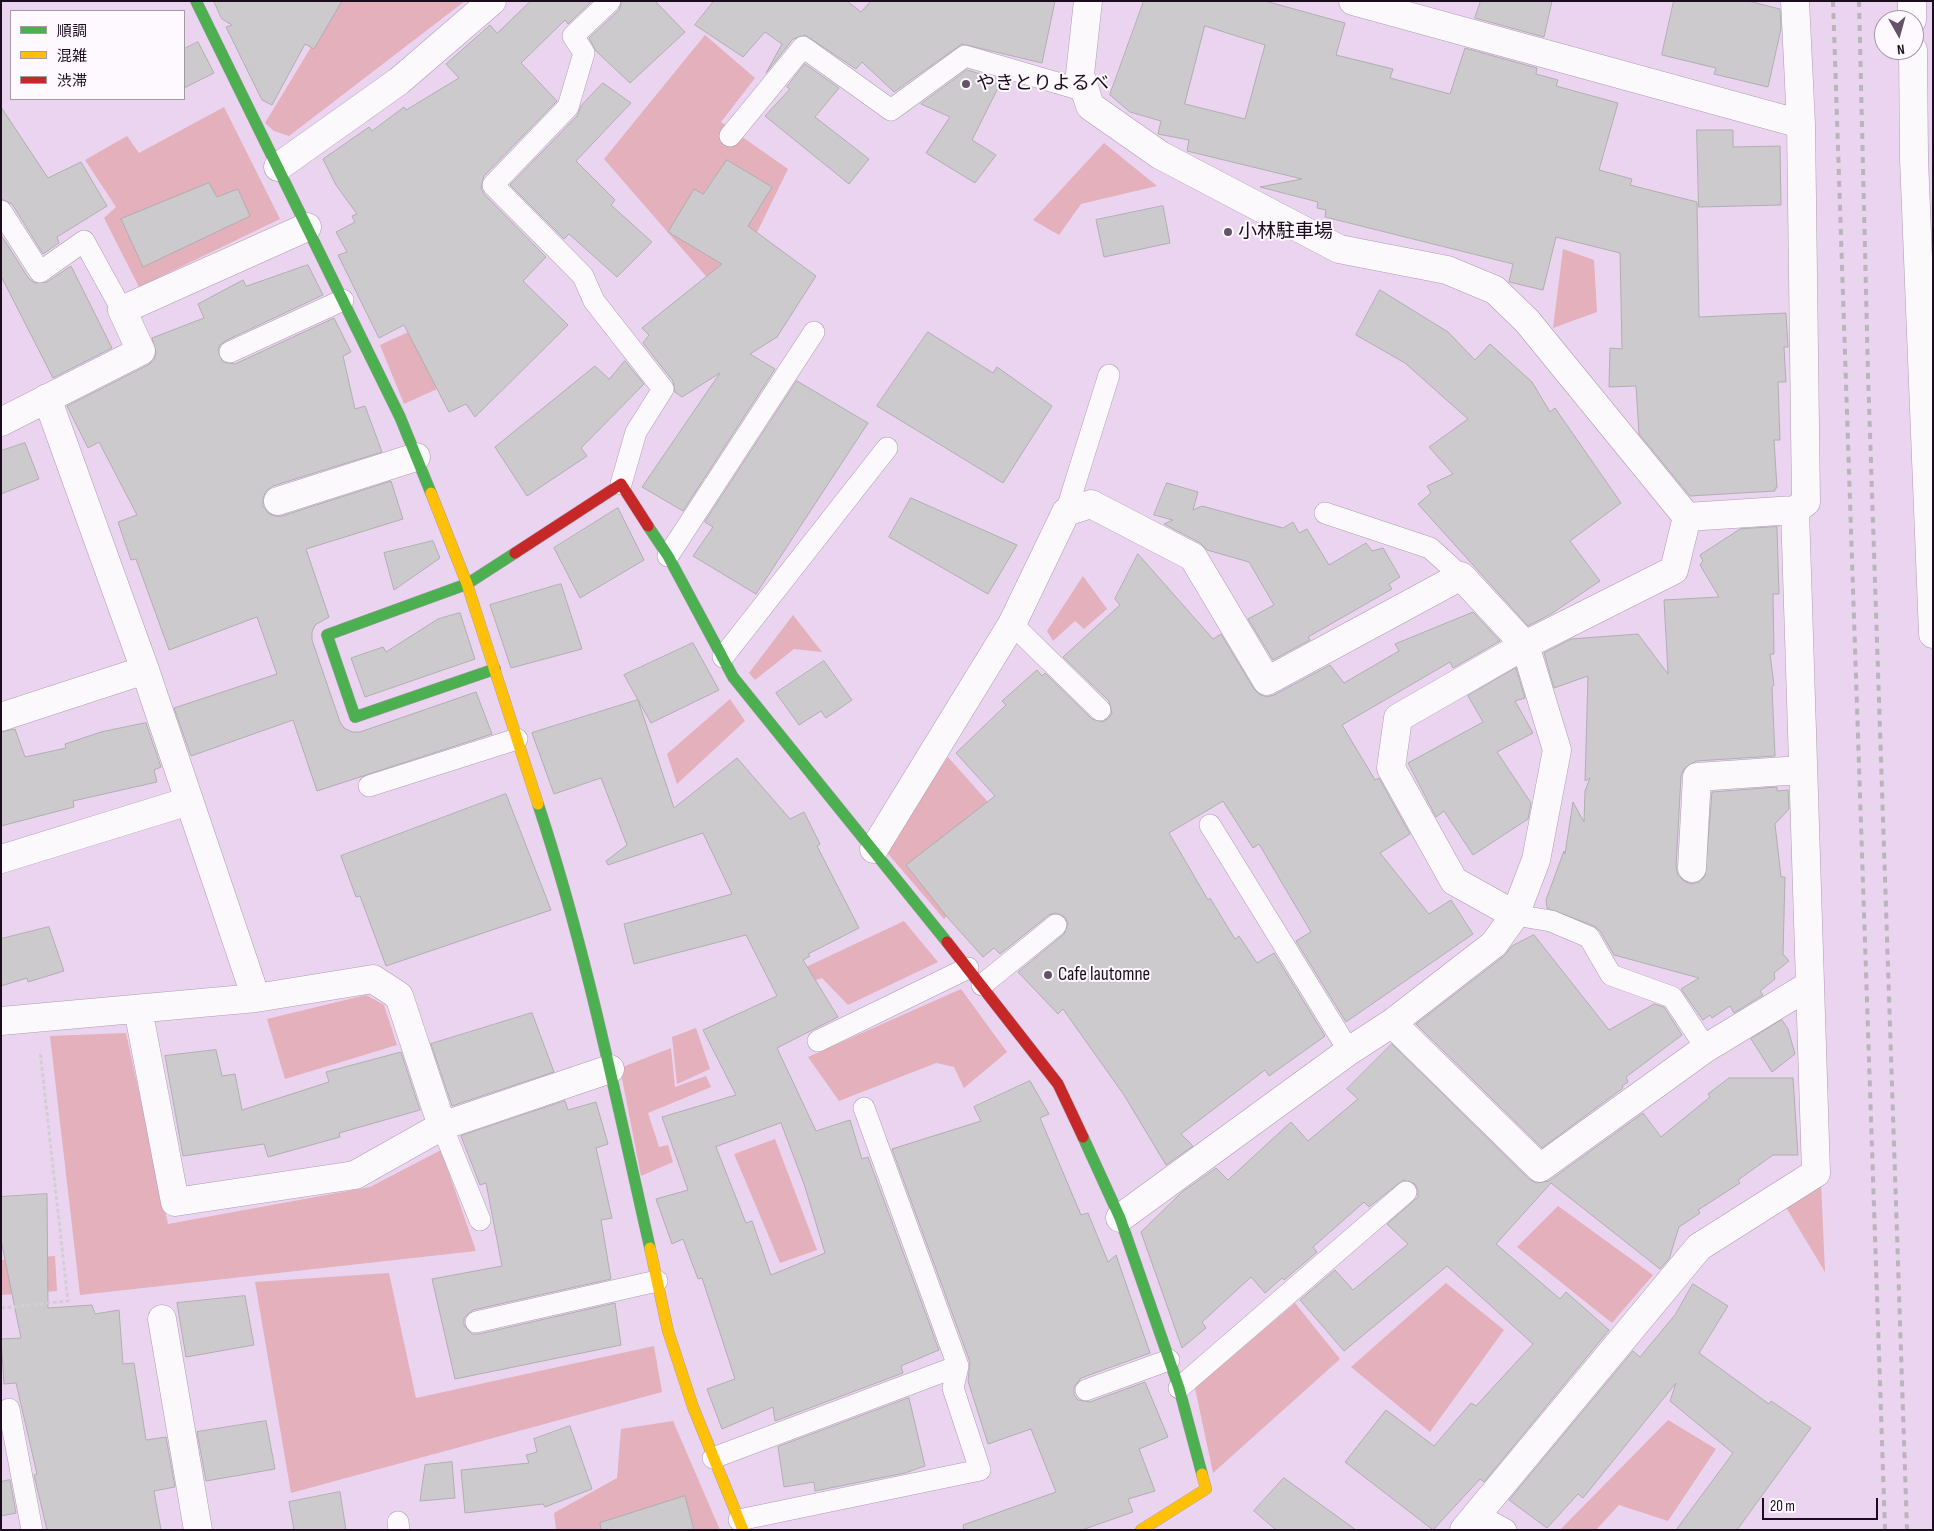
<!DOCTYPE html>
<meta charset="utf-8">
<style>
body{margin:0}
#map{position:relative;width:1934px;height:1531px;overflow:hidden;background:#ebd4f0;font-family:"Sofia Sans Condensed","Noto Sans JP",sans-serif}
canvas{display:block}
.frame{position:absolute;inset:0;border:2px solid #1b0c1e;pointer-events:none}
.legend{position:absolute;left:10px;top:10px;width:175px;height:90px;box-sizing:border-box;background:#fdf9fe;border:1px solid #a39aa4;margin:0;padding:6px 9px;list-style:none;font-size:15px;color:#1b0c1e}
.legend li{display:flex;align-items:center;gap:10px;height:25px}
.legend b{width:25px;border:1px solid #a39aa4}
.north{position:absolute;left:1874px;top:10px;width:50px;height:50px;box-sizing:border-box;background:#fdf9fe;border:1px solid #a39aa4;border-radius:50%;rotate:173deg;font-size:14px;font-weight:700;line-height:20px;text-align:center;color:#1b0c1e}
.north::after{content:'';display:block;margin:auto;width:18px;height:22px;background:#645268;clip-path:polygon(50% 0,100% 100%,50% 72%,0 100%)}
.scale{position:absolute;left:1762px;top:1498px;width:116px;height:22px;box-sizing:border-box;border:2px solid #1b0c1e;border-top:0;padding-left:6px;font-size:15px;line-height:18px;white-space:nowrap;color:#1b0c1e;-webkit-text-stroke:4px #fdf9fe;paint-order:stroke}
</style>
<div id="map">
<canvas width="1934" height="1531"></canvas>
<div class="frame"></div>
<ul class="legend">
<li><b style="height:6px;background:#4caf50"></b>順調</li>
<li><b style="height:6px;background:#ffc107"></b>混雑</li>
<li><b style="height:6px;background:#c62828"></b>渋滞</li>
</ul>
<div class="north">N</div>
<div class="scale">20 m</div>
</div>
<script>
const ctx = document.querySelector('canvas').getContext('2d');
ctx.lineJoin = 'round';
function fill(path, color) { ctx.fillStyle = color; ctx.fill(path, 'evenodd'); }
function stroke(path, color, width, dash) { ctx.strokeStyle = color; ctx.lineWidth = width; ctx.lineCap = dash ? 'butt' : 'round'; ctx.setLineDash(dash || []); ctx.stroke(path); }
function drawText(font, color, halo, rows, align = 'center') {
  ctx.font = font + ' "Sofia Sans Condensed","Noto Sans JP",sans-serif'; ctx.lineWidth = 4; ctx.setLineDash([]); ctx.textBaseline = 'middle'; ctx.strokeStyle = halo; ctx.fillStyle = color; for (const [text, x, y, turn = 0] of rows) {
    ctx.save(); ctx.translate(x, y); ctx.rotate((+turn || 0) * Math.PI / 180); ctx.textAlign = isNaN(turn) ? turn : align; if (halo) ctx.strokeText(text, 0, 0); ctx.fillText(text, 0, 0); ctx.restore();
  }
}
fill(new Path2D(`
 M339,1h126l-176,135 -15,-5 -9,-8z
 M705,35l50,43 -34,44 67,47 -63,129 -121,-139z
 M224,107l56,112 -141,68 -35,-69 12,-11 -31,-47 42,-24 12,17z
 M1104,143l53,43 -76,18 -22,31 -26,-15z
 M1563,249l31,11 3,52 -44,16z
 M476,301l36,54 -108,49 -24,-59z
 M1083,576l24,33 -23,20 -9,-8 -22,20 -6,-10z
 M793,615l29,37 -28,-3 -39,31 -6,-7z
 M730,699l15,22 -68,63 -10,-30z
 M948,757l80,90 -84,72 -61,-71z
 M904,921l34,41 -90,43 -26,-27 -40,13 -8,-9z
 M961,989l46,63 -43,36 -10,-21 -18,-4 -97,38 -31,-44z
 M366,995l18,10 13,40 -112,34 -18,-60z
 M696,1028l14,41 -33,15 -5,-47z
 M126,1033l42,191 202,-37 71,-37 35,101 -396,44 -30,-259z
 M671,1048l4,39 31,-11 5,11 -63,26 11,34 9,-2 5,17 -32,14 -21,-108z
 M775,1139l42,111 -37,13 -46,-109z
 M1821,1182l4,90 -41,-68z
 M1558,1206l95,69 -41,48 -95,-76z
 M55,1256l2,35 -56,4v-35z
 M389,1273l27,125 238,-52 8,46 -371,101 -36,-211z
 M1446,1283l58,47 -74,102 -79,-65z
 M1295,1303l45,56 -127,114 -18,-85z
 M1668,1420l48,29 -48,72 -49,-16 -23,25h-36z
 M673,1421l47,109h-164l-2,-17 63,-35 4,-49z`), '#e3b0bb');
const building = new Path2D(`
 M214,1h128l-28,48 -9,-5 -33,61 -10,-5 -36,-73 6,-2 -10,-6z
 M531,1h61l-24,23 -3,-4 -44,43 36,38 -73,75 -3,12 3,6 62,63 -23,24 45,44 -93,92 -9,-13 -17,8 -45,-87 -25,13 -41,-83 9,-3 -11,-20 19,-10 -3,-6 5,-2 -21,-29 -13,-26 46,-32 3,4 32,-24 2,3 53,-32 -13,-14 44,-39 7,8z
 M622,1h33l30,31 -55,51 -34,-32 -7,-13 30,-28z
 M714,1h133l14,11 10,-11h184l-13,62 -80,-19 -68,48 -32,-30 -6,7 -51,-34 -12,4 -27,34 16,-29 -17,-12 -22,25 -48,-32z
 M1144,1h121l80,22 -9,32 57,14 -3,9 60,16 15,-46 72,20 -1,6 22,6 -2,6 62,17 -19,67 33,9 -2,6 67,17 2,115 87,-4 2,34h-4l2,35h-8l2,58h-6l3,48h-2v3l-85,5 -51,-62 -3,-48 -27,1 1,-39 12,1 -2,-96 -64,-16 -13,53 -34,-8 4,-18 -188,-47 1,-7 -9,-2 1,-6 -58,-15 42,-8 -115,-28 2,-11 -31,-6 3,-13 -31,-9 -20,-17zM1205,26l60,19 -20,74 -60,-15z
 M1481,1h71l-8,36 -69,-19z
 M1674,1h74l32,8 1,20 -13,58 -54,-13 2,-6 -54,-13z
 M198,42l16,31 -30,15v-39z
 M805,64l34,24 -24,29 54,42 -20,25 -84,-68 25,-27 -3,-2z
 M967,70l35,10 -30,60 24,15 -21,28 -49,-30 24,-36 -29,-13z
 M603,83l28,20 -55,58 39,39 -4,5 41,37 -35,35 -48,-43 -5,5 -54,-54 67,-69 4,-10z
 M1,107l47,71 33,-16 26,44 -50,31 2,6 -16,11 -31,-50 -11,-5z
 M1697,130h36v17l47,-1 1,59 -82,2z
 M727,160l45,27 -24,39 68,50 -39,61 -27,17 25,15 -92,142 -41,-24 78,-114 -38,24 -7,-5 -2,-11 -30,-38 6,-8 -7,-7 80,-64 -54,-32 26,-43 9,5z
 M209,183l8,14 21,-8 12,27 -107,51 -22,-48z
 M1163,206l7,37 -66,14 -8,-37z
 M1,235l28,44 6,4 12,-1 24,-16 41,82 -59,30 -52,-102z
 M308,265l15,30 -98,46 -5,4 -2,6 5,11 12,2 99,-46 17,34 -8,4 12,53 10,-3 17,46 -109,34 -7,5 -3,7v8l5,7 7,3h7l109,-35 12,38 -97,30 23,68 -14,8 -3,7v8l28,82 4,6 8,4h8l116,-40 16,42 -175,57 -24,-71 -102,36 -17,-48 103,-34 -20,-57 -88,33 -33,-91 -5,1 -13,-38 19,-7 -38,-73 -11,6 -21,-42 81,-41 6,-5 2,-7 -4,-15 52,-20 -6,-14 45,-24 3,6z
 M1380,290l68,42 27,28 15,-16 42,38 18,30 5,-4 66,95 -51,38 30,40 -49,33 -23,12 -110,-122 13,-11 -4,-7 26,-12 -24,-27 39,-28 -63,-56 -49,-28z
 M928,332l65,41 4,-6 55,39 -49,77 -126,-77z
 M625,361l19,23 -63,64 6,8 -60,40 -32,-49 100,-81 14,13z
 M797,381l71,42 -112,171 -63,-38 20,-29 -8,-5z
 M25,443l14,36 -38,15v-43z
 M1167,483l31,9 -5,18 9,-4 81,22 10,-6 6,11 8,-4 22,36 37,-22 6,8 11,-3 17,29 -11,7 3,5 -84,48 2,3 -37,20 -25,-41 26,-14 -25,-43 -42,-12 -7,-7 -36,-19 9,-4 -19,-5z
 M911,498l106,47 -29,49 -99,-57z
 M618,508l26,52 -64,38 -26,-50z
 M1777,527l2,67h-6l1,60h-4l4,31 -2,2 3,69 -79,5 -12,8 -3,7 -5,91 2,8 6,6 7,3 8,-2 6,-6 7,-84 65,-5v4l11,-1 1,19 -14,15 6,53h4l-2,77 6,7 -15,12 1,6 -15,12 3,4 -29,18 -4,-7 -18,12 -2,-3 -7,5 -22,-31 18,-11 -85,-23 -14,-24 -6,-5 -47,-18 -1,-8 18,-49 1,3 8,-52 11,20 1,-31 5,-13 -5,3 3,-105 -34,12 -10,-35 27,-14 67,-5 30,40 -4,-74 55,-3 -19,-32 3,-4 -3,-6 40,-26z
 M433,541l7,17 -46,32 -10,-37z
 M1138,554l75,85 8,-5 33,55 5,5 7,3 8,-2 56,-30 14,18 55,-32 -4,-7 78,-32 27,29 -47,27 -3,-6 -108,63 33,55 4,-2 31,56 -30,19 49,61 22,-14 22,34 -127,88 -50,-81 15,-9 -52,-88 -6,4 -30,-47 -54,32 39,67 2,-2 25,41 4,-3 18,27 17,-10 51,83 -56,40 -4,-6 -84,64 12,12 -27,19 -42,-70 -61,-86 -5,5 -40,-42 46,-38 4,-10 -3,-7 -10,-4 -6,2 -49,39 -6,-6 -11,9 -35,-39 -42,-53 89,-69 -39,-43 50,-48 -4,-4 35,-31 5,6 3,-3 47,46 11,3 6,-4 3,-5 -3,-12 -46,-44 57,-52 -5,-6z
 M561,584l21,65 -71,19 -21,-63z
 M460,613l15,46 -110,38 -14,-39 32,-11 3,5 52,-33z
 M693,643l26,47 -68,33 -27,-48z
 M824,661l28,39 -26,18 -5,-7 -22,14 -23,-32z
 M1516,668l9,30 -10,3 18,32 -36,19 34,51 -3,16 -55,36 -29,-44 -8,6 -28,-54 75,-41 -15,-26z
 M638,700l36,108 63,-50 53,61 14,-7 16,32 -3,2 42,82 -51,26 2,2 -7,4 35,57 -61,31 39,83 34,-11 12,39 6,-2 71,193 -38,16 2,7 -128,48 -2,-14 -51,22 -15,-40 28,-10 -33,-101 -4,1 -15,-40 -11,5 -16,-45 32,-9 -26,-73 74,-22 -33,-65 74,-34 -31,-61 -112,29 -10,-40 108,-30 -29,-61 -95,32 -2,-4 21,-16 -26,-67 -47,16 -22,-61zM781,1123l23,61 21,69 -54,22 -19,-54 -6,2 -30,-76z
 M146,723l15,44 -7,3 3,12 -84,19 1,6 -73,19v-94l14,-3 10,28 41,-9 -1,-4 36,-12z
 M506,794l45,116 -165,56 -26,-70 -4,1 -15,-41z
 M49,927l15,44 -36,11 -1,-4 -26,8v-47z
 M1534,935l75,95 45,-26 10,3 18,28 -56,42 2,5 -6,4 1,2 -81,60 -126,-124 88,-68 8,-10z
 M532,1013l22,59 -102,34 -21,-62z
 M1782,1020l6,9 7,25 -23,18 -21,-33z
 M1392,1044l137,135 7,4 13,-2 94,-68 18,24 49,-40 -2,-3 21,-16h64l5,77h-25l-35,25 2,3 -42,27 2,3 -21,14 -10,32 -9,10 -109,-86 -55,61 64,55 6,-7 43,38 -125,152 -4,-3 -47,51 -88,-68 41,-52 48,36 37,-43 5,3 57,-62 -86,-78 -103,85 -44,-51 35,-30 18,20 55,-46 -21,-20 31,-27v-7l-3,-6 -12,-4 -34,27 -5,-5 -51,45 4,5 -33,28 -2,-2 -17,15 -14,-16 -49,45 4,6 -24,20 -41,-116 41,-40 34,-24 12,12 63,-58 17,19 50,-42 -11,-10z
 M216,1050l6,26 13,-2 7,36 87,-28 -3,-10 75,-20 19,58 -81,23 1,4 -72,20 -4,-13 -81,12 -18,-100z
 M1030,1081l19,33 -9,4 41,97 7,-2 20,49 8,-7 34,98 -69,25 -7,9v8l4,5 12,2 55,-20 23,55 -29,12 16,42 -27,8 5,13 -51,18h-118l-1,-5 93,-33 -25,-63 -43,15 -20,-63 2,-19 -78,-213 89,-28 -7,-14z
 M565,1101l3,9 28,-8 12,42 -12,4 16,70 -11,2 10,59 -138,31 -9,8v7l8,9h7l136,-31 6,42 -166,34 -23,-100 70,-13 -16,-83 -6,2 -19,-49z
 M47,1194l1,114 44,-3 3,9 24,-4 4,54 11,-1 12,77 20,-3 9,50 -21,4 7,39h-114l-13,-55 3,-1 -21,-91 -12,1 -3,-45 20,-1 -20,-98v-43z
 M1693,1284l35,22 -29,47 70,51 2,-3 40,27 -74,102h-61l57,-77 -63,-52 6,-18 -93,115 -5,-4 -31,34 -38,-28 124,-149 7,6 35,-42z
 M245,1296l9,49 -68,12 -9,-54z
 M909,1398l16,68 -20,7 -90,18 -1,-9 -30,5 -6,-40z
 M266,1421l9,48 -69,12 -9,-49z
 M570,1426l22,63 -47,18 -2,-3 -78,9 -4,-43 68,-7 -3,-8 11,-3 -3,-13z
 M452,1462l3,36 -35,3 5,-36z
 M1284,1478l72,52h-80l-22,-19z
 M10,1480l6,33 -15,3v-34z
 M340,1492l6,38h-52l-5,-28z
 M685,1496l9,34h-93l-1,-7z`);
fill(building, '#cccacc');
stroke(building, '#b0aeb1', 1);
const lane = new Path2D(`
 M610,1l-37,35 11,17 -16,54 -75,78 90,91 11,25 69,88 -27,43 -15,52
 M730,136l73,-89 88,63 74,-54 120,35
 M1,211l39,61 44,-31 38,69
 M230,352l113,-52
 M1066,512l43,-137
 M1325,513l105,35 31,28
 M668,556l146,-224
 M1012,624l88,86
 M723,657l164,-209
 M369,786l148,-47
 M1210,825l139,226
 M1515,915l36,6 38,16 22,38 61,22 34,51
 M982,985l74,-60
 M818,1041l150,-73
 M442,1126l38,94
 M476,1322l181,-41
 M1179,1388l227,-196
 M1086,1390l83,-30
 M9,1409l23,121
 M713,1458l245,-92
 M1477,1514l29,16
 M739,1520l241,-50 -27,-82 5,-22 -94,-258
 M398,1522l1,8`);
const street = new Path2D(`
 M1088,1l-8,73 10,32 70,49 179,94 108,21 48,20 32,31 160,196
 M1353,1l448,123
 M1912,1v19
 M1913,50l1,108 19,476
 M278,167l121,-86 93,-80
 M47,398l98,272 111,328
 M1,422l140,-71 -19,-41 185,-83
 M278,501l138,-44
 M1687,517l108,-7 11,-8 -5,-378 -6,-123
 M1,717l144,-47
 M874,849l138,-225 54,-112 25,-8 102,53 74,124 194,-105 64,69 32,105 -21,110 -21,55
 M1,859l188,-58
 M1692,868l5,-91 104,-7
 M138,1009l37,193 180,-27 87,-49
 M1,1021l255,-23 117,-19 26,17 43,130 168,-57
 M1392,1023l148,145 166,-120 104,-63
 M1120,1218l229,-167 43,-28 102,-79 21,-29 -61,-34 -63,-113 7,-50 127,-73 149,-75 13,-53
 M162,1319l36,211
 M1464,1530l235,-283 117,-74 -21,-663`);
const fast = new Path2D(`
 M196,1l204,416 31,76
 M648,526l20,30 65,121 214,265
 M495,669l-140,48 -28,-82 140,-51 48,-31
 M538,804c48,145 78,295 112,444
 M1083,1137l37,81 59,170 23,86`);
const slow = new Path2D(`
 M431,493l36,91 71,220
 M650,1248l18,83 25,76 50,123
 M1141,1530l65,-41 -4,-15`);
const jam = new Path2D(`
 M515,553l106,-69 27,42
 M947,942l111,142 25,53`);
stroke(lane, '#ad9bb1', 22);
stroke(street, '#ad9bb1', 29);
stroke(fast, '#ad9bb1', 12);
stroke(slow, '#ad9bb1', 12);
stroke(jam, '#ad9bb1', 12);
stroke(new Path2D(`
 M1,1308l67,-7 -28,-250`), '#d4cdd6', 3, [4, 2.5]);
stroke(lane, '#fcf9fd', 21);
stroke(street, '#fcf9fd', 28);
stroke(fast, '#4caf50', 11);
stroke(slow, '#ffc107', 11);
stroke(jam, '#c62828', 11);
stroke(new Path2D(`
 M1833,1l52,1529
 M1859,1l9,373 39,1156`), '#bab4bb', 4, [6, 6]);
for (const [x, y, r, color] of [
 [966,84,5,"#645268"],
 [1228,232,5,"#645268"],
 [1048,975,5,"#645268"]
]) { const dot = new Path2D(); dot.arc(x, y, r, 0, 2 * Math.PI); ctx.fillStyle = color; ctx.fill(dot); stroke(dot, '#fdf9fe', 2); }
drawText('19px', '#1b0c1e', '#fdf9fe', [
 ["やきとりよるべ",976,84],
 ["小林駐車場",1238,232],
 ["Cafe lautomne",1058,975]
], 'left');
</script>
